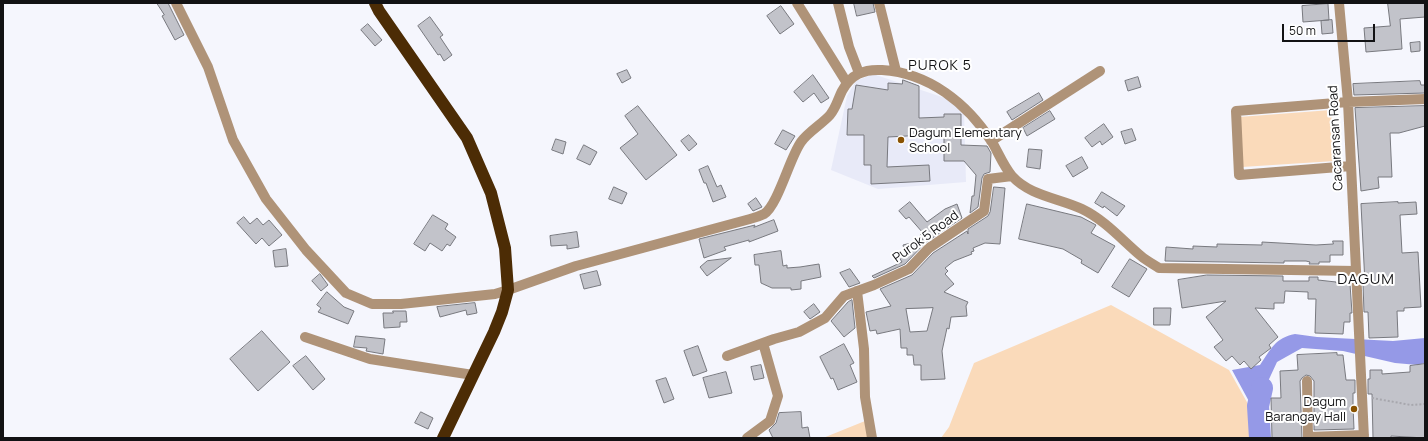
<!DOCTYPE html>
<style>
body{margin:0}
#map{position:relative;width:1428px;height:441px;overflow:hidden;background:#f5f6fd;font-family:Manrope,sans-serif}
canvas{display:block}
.frame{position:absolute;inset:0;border:4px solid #121214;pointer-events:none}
.scale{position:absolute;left:1282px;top:24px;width:93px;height:18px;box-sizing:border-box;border:2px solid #121214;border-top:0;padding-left:5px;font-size:12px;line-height:14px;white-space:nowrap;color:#121214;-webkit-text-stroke:3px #fff;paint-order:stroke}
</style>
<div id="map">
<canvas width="1428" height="441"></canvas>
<div class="frame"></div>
<div class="scale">50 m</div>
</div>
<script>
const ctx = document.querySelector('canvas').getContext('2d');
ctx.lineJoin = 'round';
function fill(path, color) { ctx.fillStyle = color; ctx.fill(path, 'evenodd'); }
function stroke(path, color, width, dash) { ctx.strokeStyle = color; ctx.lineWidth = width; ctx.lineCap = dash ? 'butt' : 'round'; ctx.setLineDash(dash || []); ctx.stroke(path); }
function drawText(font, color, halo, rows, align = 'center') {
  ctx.font = font + ' Manrope,sans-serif'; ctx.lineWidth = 4; ctx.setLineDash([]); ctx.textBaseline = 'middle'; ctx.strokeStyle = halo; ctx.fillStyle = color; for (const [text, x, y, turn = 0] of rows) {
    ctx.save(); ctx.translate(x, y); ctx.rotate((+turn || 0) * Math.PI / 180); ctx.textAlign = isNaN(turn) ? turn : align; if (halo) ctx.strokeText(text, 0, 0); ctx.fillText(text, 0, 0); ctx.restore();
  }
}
fill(new Path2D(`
 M873,74l78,26 13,11 2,71 -88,7 -47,-19 16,-74 9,-15z`), '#e8eaf8');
fill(new Path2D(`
 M1331,110l4,51 -93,6 -3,-50z
 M1111,305l118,65 29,52 -3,16h-314l8,-11 25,-64z
 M865,421l3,17h-45z`), '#fadaba');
fill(new Path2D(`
 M1295,334l22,3 76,4 32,-3v25l-7,2 -23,-2 -52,-12 -41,-3 -25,14 -13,28 -6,28 -26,-48 28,-5c11,-16 15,-27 35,-31z`), '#9599e7');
stroke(new Path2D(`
 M1260,438l-2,-32 4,-18`), '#9599e7', 22);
const building = new Path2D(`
 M157,3h11l16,32 -9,5 -13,-24 2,-1z
 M854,3h19l2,9 -18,4z
 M1388,3h37v14l-25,2 2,30 -36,3 -2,-24 26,-2z
 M1328,4l1,16 -26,2 -1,-16z
 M781,6l13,18 -14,10 -13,-18z
 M430,17l13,18 -3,2 12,18 -8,6 -4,-7 -2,1 -20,-29z
 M1332,20l1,13 -11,1 -1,-13z
 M368,24l14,16 -7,6 -14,-16z
 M1420,42v9l-9,1 -1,-9z
 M627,70l4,8 -9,5 -5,-9z
 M813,75l16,23 -8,5 -7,-10 -11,9 -9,-10z
 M1138,77l3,10 -13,4 -3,-10z
 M903,80l16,6v32l25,-1v-3h17v31l26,1 4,7 -1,19 -6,2 -2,4 -4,29 -8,6 2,-17h2l2,-21 -12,-14h-20v-27l-56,3 -1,30 42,-2 1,16 -59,3v-19h-7v-30h-17l1,-26h4l4,-24 32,5v-7l14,1z
 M1420,81l1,4h4v8l-71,2 -1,-11z
 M1039,93l4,7 -31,20 -5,-8z
 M638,106l39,49 -31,25 -26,-32 18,-14 -13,-18z
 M1425,106v20l-26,7h-9l2,44h-14l1,11 -18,3 -6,-83z
 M1050,111l5,8 -28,17 -4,-8z
 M1104,124l9,13 -11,8 -2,-4 -8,6 -7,-9z
 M1132,129l4,11 -11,4 -4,-12z
 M783,130l12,6 -9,14 -11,-6z
 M689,135l8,9 -8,7 -8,-10z
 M556,139l10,3 -3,12 -11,-4z
 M584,145l13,7 -7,13 -13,-6z
 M1029,149l13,1 -2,19 -13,-2z
 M1082,157l6,11 -15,9 -7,-11z
 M708,166l9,21 4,-2 5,12 -13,5 -7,-19h-2l-5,-13z
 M614,187l13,6 -5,11 -13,-5z
 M994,187l11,1 -5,56 -15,-1 -12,5 1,3 -3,1 1,2 -18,7 -9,7 3,3 -3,3 9,10 -10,8 24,10 -2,4 1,10 -16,1 -2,12 -2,-1 -5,23 3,28 -24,1v-15h-7l-1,-10h-6v-7h-6l-1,-19 -23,5 -1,-4 -6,1 -4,-19 25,-6 -11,-17 32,-14 21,-22 34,-22 1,3v-5l20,-13 2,-4zM933,308l-6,23 -17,1 -4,-23z
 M1102,192l23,14 -8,10 -13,-10 -1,2 -8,-5z
 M756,198l6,9 -9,4 -5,-7z
 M910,202l17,20 18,-13 12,-5 5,14 -37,25 -20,21 -31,14 -2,-2 30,-14 -3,-5 6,-4 -2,-8 20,-5 -3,-5 3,-2 -14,-16 -3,2 -7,-8z
 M1398,202v1l18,-1 1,12 -17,1 2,38 16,-1 3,55 -17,1v3h-7l1,26 -29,1 -1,-26h-4l-1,-28h2l-4,-80z
 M1027,204l54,13 15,8 -5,8 24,13 -17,27 -17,-10 1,-3 -19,-11 -44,-10z
 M433,215l15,9 -3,5 11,8 -6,9 -3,-2 -5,7 -12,-8 -5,8 -11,-7z
 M244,217l6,7 7,-6 6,7 6,-5 13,15 -13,11 -7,-8 -6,6 -19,-21z
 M774,220l4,11 -29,11v-2l-25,7 2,3 -22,8 -5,-19 56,-14 -1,2z
 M577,232l2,15 -12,2v-4l-16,1 -1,-10z
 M1333,241h10v14h-13v7h-11v2h-10l1,-2 -4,-1h-22v2l-119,-2 1,-14 27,2v-3l24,1v-3l45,1v-3l54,3 17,-1z
 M286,249l2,17 -13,1 -2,-16z
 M781,251l2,15 4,-1v3l13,-1 19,-3 2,13 -20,4v8l-10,1v-2h-19l-11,-5 -2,-18h-4l-1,-10z
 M731,258l-24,18 -7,-9 7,-6z
 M1130,259l17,10 -18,28 -17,-10z
 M850,269l10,14 -11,4 -9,-14z
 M597,271l4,14 -17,4 -4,-14z
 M320,274l8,11 -7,6 -9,-10z
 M1207,275l76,1v5h26v-4h9v3l18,2v1l14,1 2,29h-2v9h-6l-1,12 -28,-1 1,-34h-8v-7l-23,-1 -1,12h-10v6l-19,-1 23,29 -9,8 2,3 -12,9 2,3 -10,9 -7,-8 -4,4 -8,-9 -6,5 -12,-14 9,-7 -17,-23 20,-16 -44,7 -4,-28z
 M327,292l17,15 10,4 -6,13 -30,-12 3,-4 -4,-3z
 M852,300l3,28 -11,9 -13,-16 17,-19z
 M475,303l2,10 -10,2 -1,-5 -26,7 -3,-10z
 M814,304l6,8 -10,7 -6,-7z
 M1154,308h17l-1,17h-16z
 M393,311h13l1,11h-7v5l-16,1 -1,-15h10z
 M262,331l28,31 -32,29 -28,-32z
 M356,336l29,3 -2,15 -17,-3 1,-3 -13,-1z
 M844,344l10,19 -4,2 7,17 -19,8 -5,-12 -2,1 -11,-22z
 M698,346l9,25 -14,5 -9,-25z
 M1337,353v2h6l3,25h9v13h-2v13l1,23 -40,1v-49l-4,-5 -4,-1 -4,3 -2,3 2,57h-30l-1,-40h10l-1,-27 18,-1 -1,-15z
 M306,356l19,23 -12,11 -20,-24z
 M1425,364v74l-34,-2v2h-18l-1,-44h-4v-15h2v-9h12v4l28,-2v-6z
 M761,365l3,13 -10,2 -3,-13z
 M726,372l6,21 -23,5 -6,-20z
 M666,378l8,21 -10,4 -8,-22z
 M421,412l12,6 -5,11 -13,-6z
 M801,412l1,16 6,-1 2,11h-37l-4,-8 7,-7 3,-10z`);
fill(building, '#c2c3ca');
stroke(building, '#78797f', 1);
stroke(new Path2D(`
 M1372,398l39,7 14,-1`), '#a7a7ad', 2, [2, 2]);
stroke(new Path2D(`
 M176,3l32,64 25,73 33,59 40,51 40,43 26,11h29l94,-10 13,-4 68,-24 174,-47c4,-1 10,-3 14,-5 14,-9 26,-57 37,-72 7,-10 21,-18 29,-27 6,-7 8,-16 12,-24 9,-17 22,-22 40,-21 47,3 85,33 110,72 6,10 12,25 20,34 18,20 47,22 70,33 23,11 40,31 59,47 6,5 12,8 18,12l197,3
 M797,3l50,80
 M838,3l11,44 10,26
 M879,3l17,68
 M1339,3l9,99 16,336
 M991,141l109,-70
 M1351,166l-112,9 -3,-64 112,-9 77,-3
 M857,291l7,58 1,48 7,41
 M305,337l65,22 103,16
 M727,356l47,-17 25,-7 26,-14 19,-22 30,-11 35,-16 20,-21 55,-37 4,-32 24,-3
 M1307,381l1,56 56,-2
 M747,438l23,-17 8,-25 -15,-53`), '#af9378', 10);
stroke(new Path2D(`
 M375,3l4,8 88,127 24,55 14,55 3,42 -6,22 -8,20 -51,106`), '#4c2c05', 12);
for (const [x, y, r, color] of [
 [901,140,4,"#895202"],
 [1354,409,4,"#895202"]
]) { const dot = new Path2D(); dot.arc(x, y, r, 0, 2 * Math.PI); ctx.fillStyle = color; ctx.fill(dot); stroke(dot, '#fff', 1.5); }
drawText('13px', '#121214', '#fff', [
 ["Dagum Elementary",909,133],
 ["School",909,148],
 ["Dagum",1346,402,"right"],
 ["Barangay Hall",1346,417,"right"]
], 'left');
drawText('13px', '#121214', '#fff', [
 ["Cacaransan Road",1336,138,-93],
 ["Purok 5 Road",926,237,-36]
]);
ctx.letterSpacing = '1px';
drawText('14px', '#121214', '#fff', [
 ["PUROK 5",940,66]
]);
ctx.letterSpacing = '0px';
ctx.letterSpacing = '1px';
drawText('15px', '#121214', '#fff', [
 ["DAGUM",1366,280]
]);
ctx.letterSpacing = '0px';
</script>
